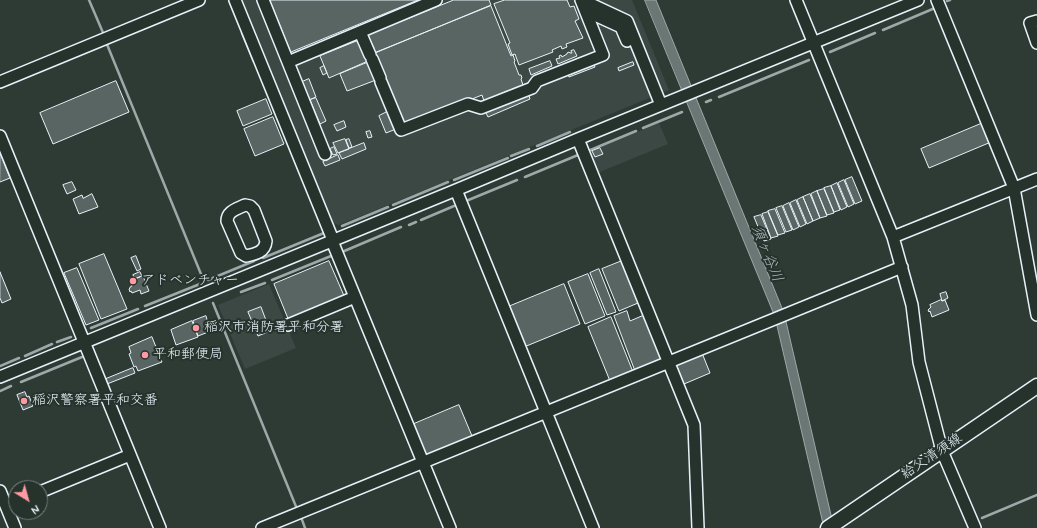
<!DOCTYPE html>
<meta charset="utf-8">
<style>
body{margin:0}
#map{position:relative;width:1037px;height:528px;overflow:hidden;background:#2e3b35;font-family:Mynerve,sans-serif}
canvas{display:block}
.north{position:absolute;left:8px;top:480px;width:40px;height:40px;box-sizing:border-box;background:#26332d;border:1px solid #747f7e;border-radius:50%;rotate:143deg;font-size:11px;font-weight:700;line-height:16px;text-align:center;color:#e8f1f8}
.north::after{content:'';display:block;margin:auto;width:14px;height:18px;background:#ff9aa2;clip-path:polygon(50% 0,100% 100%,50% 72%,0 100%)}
</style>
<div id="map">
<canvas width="1037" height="528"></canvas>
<div class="north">N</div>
</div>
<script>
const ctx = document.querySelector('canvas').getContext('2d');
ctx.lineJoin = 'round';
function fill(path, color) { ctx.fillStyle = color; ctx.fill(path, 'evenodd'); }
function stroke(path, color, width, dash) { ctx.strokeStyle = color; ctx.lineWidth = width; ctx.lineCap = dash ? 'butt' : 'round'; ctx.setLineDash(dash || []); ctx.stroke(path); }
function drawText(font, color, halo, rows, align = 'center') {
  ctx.font = font + ' Mynerve,"Klee One",sans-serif'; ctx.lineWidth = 4; ctx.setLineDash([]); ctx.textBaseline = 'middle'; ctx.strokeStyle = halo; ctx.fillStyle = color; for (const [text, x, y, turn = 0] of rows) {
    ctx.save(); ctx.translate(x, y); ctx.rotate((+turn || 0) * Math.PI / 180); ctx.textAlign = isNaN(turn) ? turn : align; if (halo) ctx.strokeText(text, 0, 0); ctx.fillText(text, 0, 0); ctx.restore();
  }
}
fill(new Path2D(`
 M242,0h390l37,90 -330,135 -6,-2z
 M659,123l9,21 -73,30 -9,-21z
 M269,284l27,64 -51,21 -27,-64z`), '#3b4843');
const water = new Path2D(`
 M645,0h11l128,313 50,215h-10l-49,-211z`);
fill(water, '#6b7775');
stroke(water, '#9da8a9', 1);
stroke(new Path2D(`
 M89,0l15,35
 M229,0l12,29
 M947,1l3,-1
 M883,30l52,-22
 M242,33l12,29
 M106,42l97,237
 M830,52l45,-19
 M256,65l4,10
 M719,97l90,-37
 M706,102l5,-2
 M643,128l39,-16
 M537,146l33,-14
 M588,151l48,-20
 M511,156l18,-7
 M525,177l53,-22
 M454,180l54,-22
 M466,201l51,-21
 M393,205l55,-23
 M421,220l33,-14
 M409,225l7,-3
 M342,226l46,-19
 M342,252l59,-25
 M263,258l61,-25 -1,-3
 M208,280l46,-19
 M272,280l59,-24
 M241,292l24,-9
 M213,303l84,206
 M145,306l55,-22
 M91,328l47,-19
 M57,342l14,-5
 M25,356l27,-12
 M0,366l19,-8
 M21,382l61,-25
 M0,391l11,-5
 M301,517l4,11
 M982,518l55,-23`), '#9da8a9', 2.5);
const building = new Path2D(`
 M270,0h148l-127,52z
 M454,0h35l2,5 -116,48 -2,-5h1l-6,-13z
 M505,0h62l3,7 4,-1 5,13 -4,2 8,17 -17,6 1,3 -5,2 -1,-3 -9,4 1,2 -34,13 -4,-11 -3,1 -4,-11 2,-1 -16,-39z
 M491,6l20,50 2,-1 2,6 -1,1 5,13h2l1,3 -1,1 2,6 -11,4 1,3 -5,2 -1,-3 -23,10 -2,-6 -78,31 -29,-73z
 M360,40l8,21 -39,17 -9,-22z
 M574,50l3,6 -19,8 -2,-5 4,-1 -1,-2 2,-1 1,2 5,-3v-1l2,-1 1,1h2l-1,-2z
 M550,61l2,5 -21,9 -2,-6z
 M369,62l7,18 -29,11 -7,-17z
 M633,62l1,3 -15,6 -1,-3z
 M594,64l1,3 -26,10 -1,-2z
 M324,66l3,7 -4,2 -3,-7z
 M309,79l7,18 -7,3 -7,-18z
 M116,81l13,31 -76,32 -13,-31z
 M528,93l2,6 -42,18 -3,-6 4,-2 1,2 3,-2v-1l2,-1 1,1 6,-2 -1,-2z
 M316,98l10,23 -6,3 -10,-24z
 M266,99l6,15 -29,12 -6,-15z
 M389,111l7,18 -10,4 -7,-17z
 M273,117l11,27 -29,12 -11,-27z
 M344,121l2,6 -9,4 -3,-6z
 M983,123l8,19 -62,26 -8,-19z
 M370,131l2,6 -4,1 -2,-6z
 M345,139l4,10 -11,4 -5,-10z
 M349,139l3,8 -3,1 -3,-8z
 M364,143l2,6 -24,10 -3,-6z
 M334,147l3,7 -4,1 -3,-6z
 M600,148l3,6 -8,3 -3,-6z
 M0,153l10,25 -10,4z
 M338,155l2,5 -15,6 -2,-4z
 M852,177l10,24 -7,3 -10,-24z
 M844,180l10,24 -6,3 -10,-24z
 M72,182l4,8 -9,4 -4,-9z
 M837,183l10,24 -6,3 -10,-24z
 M831,186l9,24 -6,2 -10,-24z
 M824,189l10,24 -7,2 -10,-24z
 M817,191l10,25 -7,2 -9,-24z
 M92,194l6,13 -19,7 -6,-15 9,-4 1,3z
 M810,194l10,24 -7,3 -10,-24z
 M803,197l10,24 -6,3 -10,-24z
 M796,200l10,24 -6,3 -10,-24z
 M789,203l10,24 -6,3 -10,-24z
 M782,206l10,24 -6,2 -10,-24z
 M775,209l10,24 -7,2 -10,-24z
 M768,212l10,24 -7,2 -9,-24z
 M761,215l10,24 -7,2 -10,-24z
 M104,254l23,55 -26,10 -22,-55z
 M136,256l5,13 -4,2 -6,-13z
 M329,261l16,37 -56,23 -15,-37z
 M622,261l16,42 -19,8 -17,-42z
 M77,268l22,52 -13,5 -22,-52z
 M599,269l17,43 -9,3 -17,-42z
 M0,272l11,27 -9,4 -2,-5z
 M140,272l2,4 -7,3 -2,-4z
 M588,274l17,42 -20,8 -17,-42z
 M143,276l6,15 -8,3 -1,-4 -8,3 -1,-2 -1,1 -1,-3 1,-1v-1l2,-1 -2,-5z
 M564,284l16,40 -56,23 -16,-40z
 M946,292l2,6 -6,3 -2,-7z
 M941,300l1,1 3,-1 4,10 -17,7 -2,-6 -1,1 -1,-2 3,-3 -1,-2z
 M261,307l9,24 -12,5 -10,-24z
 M627,311l3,10 14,-6 18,45 -27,11 -21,-55z
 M206,316l2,7 4,-2 1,3 -4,1 2,6 -13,5 -5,-15z
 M611,317l22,55 -23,9 -22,-54z
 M192,321l6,16 -22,8 -5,-15z
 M152,337l10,25 -24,9 -2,-5 -2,1 -5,-13 2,-1 -2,-6z
 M702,353l8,20 -26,11 -8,-20z
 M133,368l2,5 -28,11 -1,-5z
 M25,392l2,5 2,-1 4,10 -10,4 -6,-15z
 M459,405l13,31 -46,19 -12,-31z`);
fill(building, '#596563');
stroke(building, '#e8f1f8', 1);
const minor = new Path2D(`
 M235,0l98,240
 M263,0l62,154
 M582,0l45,21 34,84
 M796,0l97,237 19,68 7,57 23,89 33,77
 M937,0l77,188 23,127
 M586,11l35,16 6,14
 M1037,21l-7,2 7,20
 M360,32l10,23
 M372,59l8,19
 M288,62l148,-62
 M0,82l199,-82
 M381,82l20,48 67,-26 13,4 51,-20 5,-7 66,-26 -22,-55
 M0,136l160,392
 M578,139l116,286 4,103
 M456,190l137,338
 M245,205l5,1 4,4 12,31c-1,11 -10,13 -20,15l-5,-3 -14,-32c0,-10 10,-12 18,-16z
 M893,237l144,-58
 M332,241l118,287
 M288,325l67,-28
 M0,377l456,-187 122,-51 340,-139
 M0,491l15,37
 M40,492l90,-37
 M262,528l640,-261`);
const major = new Path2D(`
 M828,528l209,-142`);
stroke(minor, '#e8f1f8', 14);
stroke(major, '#e8f1f8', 17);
stroke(minor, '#26332d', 11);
stroke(major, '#26332d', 14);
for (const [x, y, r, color] of [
 [133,281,4,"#ff9aa2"],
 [196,328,4,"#ff9aa2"],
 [145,355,4,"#ff9aa2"],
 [24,401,4,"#ff9aa2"]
]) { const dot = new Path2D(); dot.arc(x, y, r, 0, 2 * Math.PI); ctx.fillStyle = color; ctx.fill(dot); stroke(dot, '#26332d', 1.5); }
drawText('14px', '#e8f1f8', '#26332d', [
 ["アドベンチャー",141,281],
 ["稲沢市消防署平和分署",204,328],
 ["平和郵便局",153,355],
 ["稲沢警察署平和交番",32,401]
], 'left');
drawText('14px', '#e8f1f8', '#26332d', [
 ["給父清須線",932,457,-34]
]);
drawText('italic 15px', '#b0babd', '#26332d', [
 ["須ヶ谷川",766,254,68]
]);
</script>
